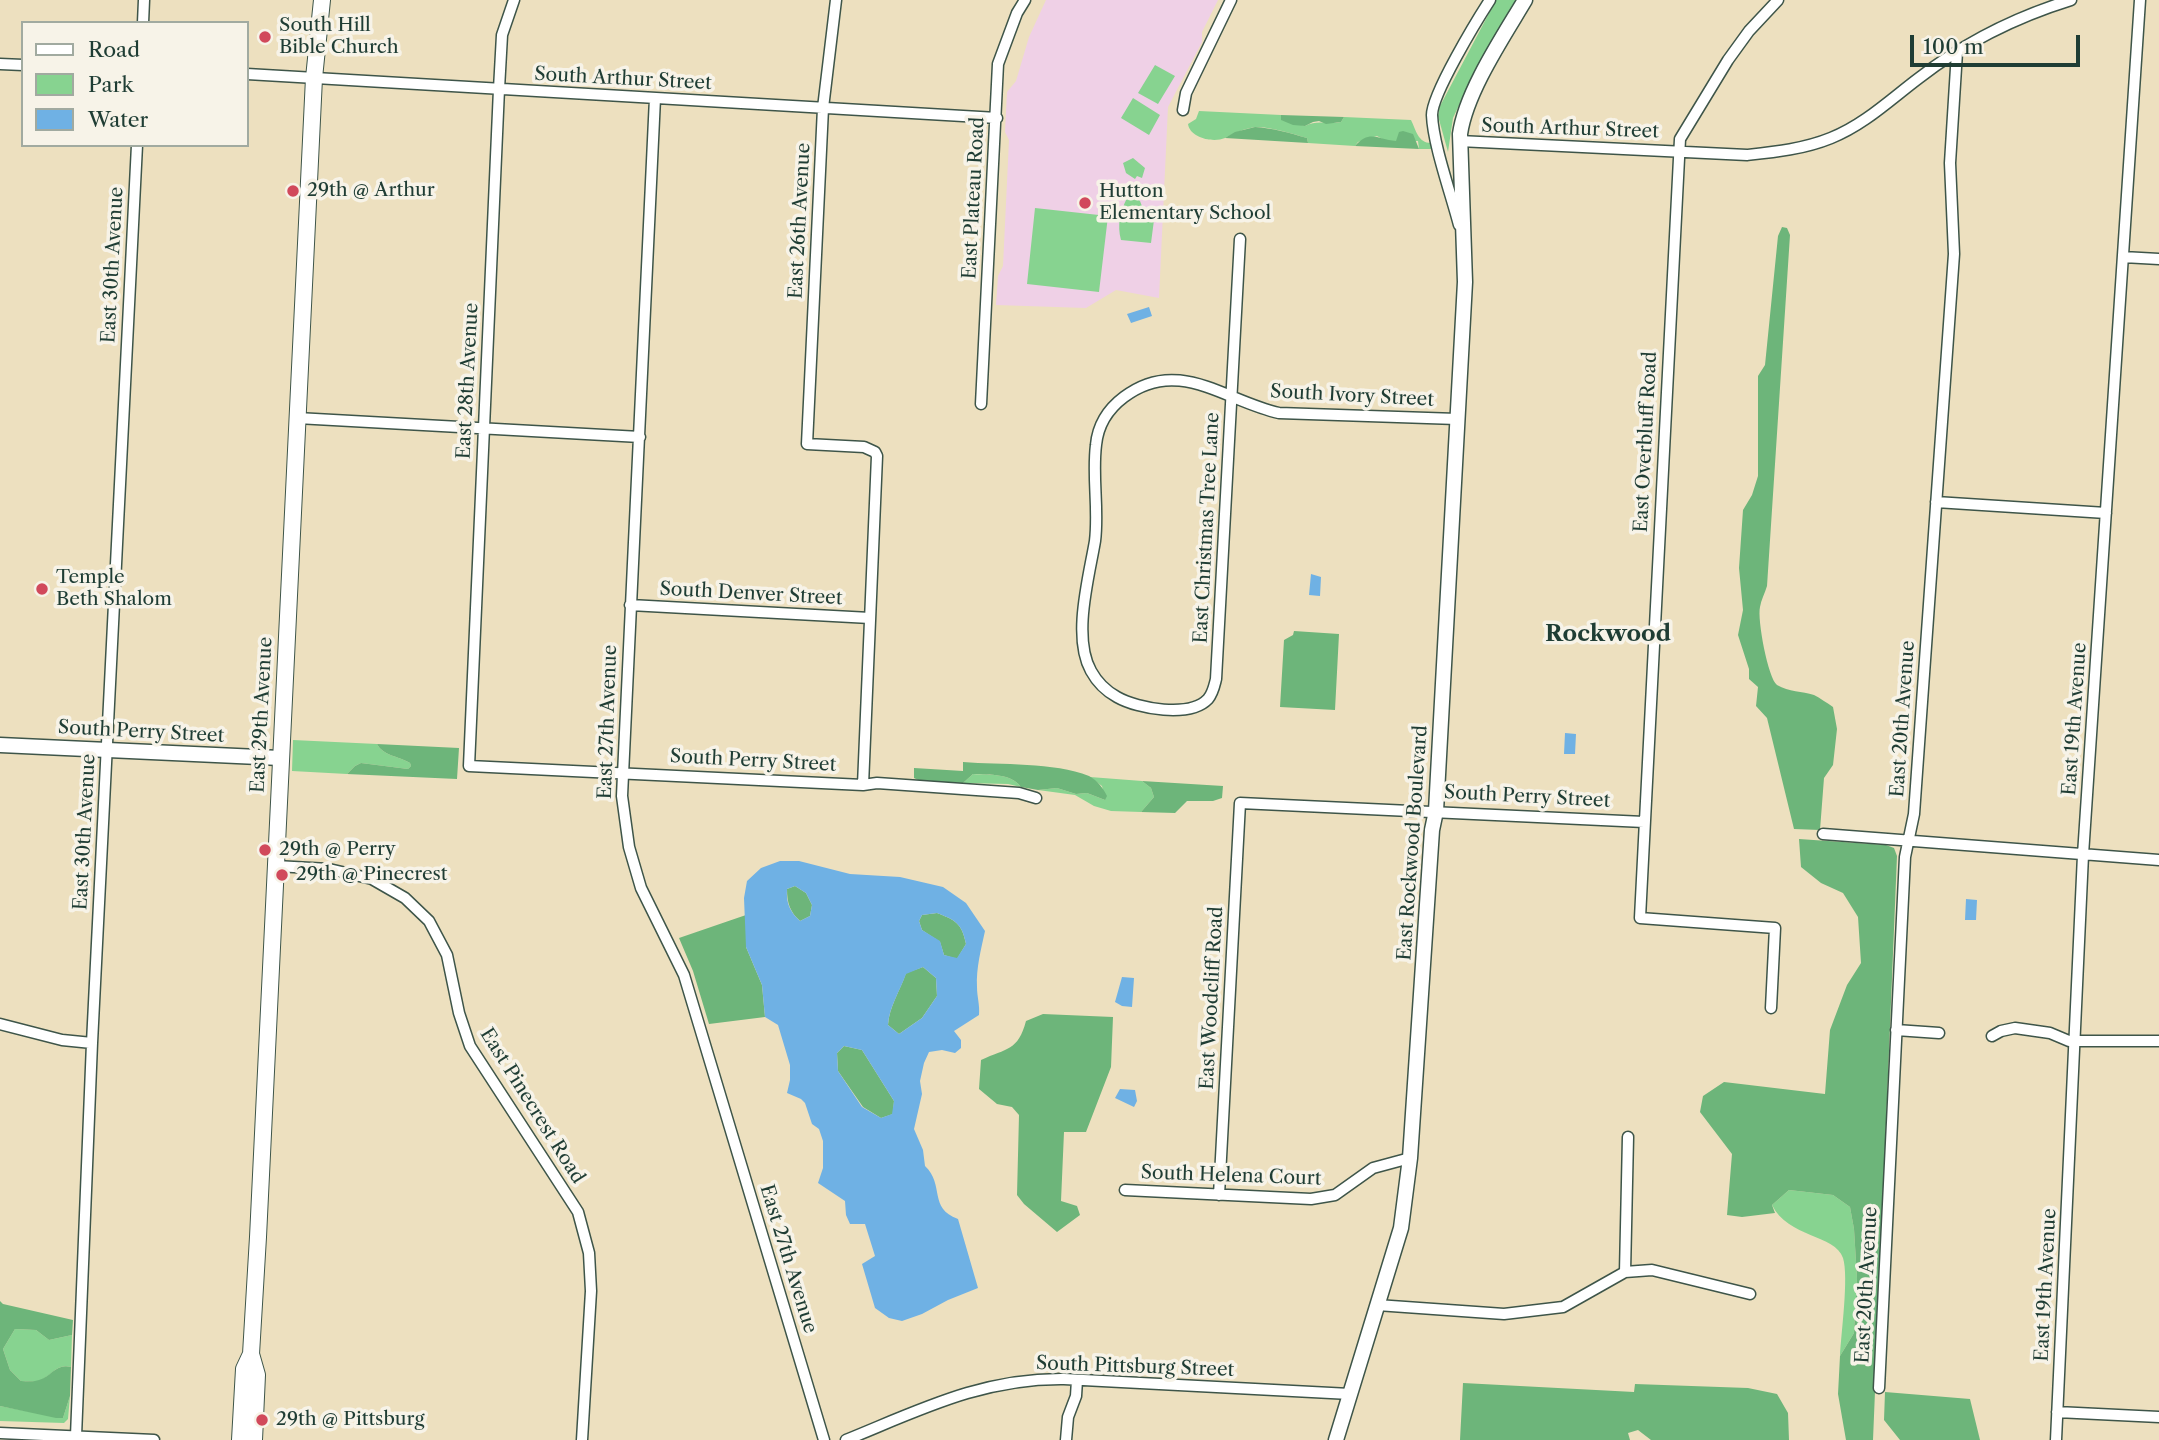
<!DOCTYPE html>
<style>
body{margin:0}
#map{position:relative;width:2159px;height:1440px;overflow:hidden;background:#ede0bf;font-family:"Libre Caslon Text",serif}
canvas{display:block}
.legend{position:absolute;left:21px;top:21px;width:228px;height:126px;box-sizing:border-box;background:#f7f3e8;border:2px solid #a1aaa0;margin:0;padding:9px 12px;list-style:none;font-size:21px;color:#1f3d34}
.legend li{display:flex;align-items:center;gap:14px;height:35px}
.legend b{width:35px;border:2px solid #a1aaa0}
.scale{position:absolute;left:1910px;top:35px;width:170px;height:32px;box-sizing:border-box;border:4px solid #1f3d34;border-top:0;padding-left:9px;font-size:21px;line-height:24px;white-space:nowrap;color:#1f3d34;-webkit-text-stroke:5px #f7f3e8;paint-order:stroke}
</style>
<div id="map">
<canvas width="2159" height="1440"></canvas>
<ul class="legend">
<li><b style="height:9px;background:#fff"></b>Road</li>
<li><b style="height:19px;background:#87d390"></b>Park</li>
<li><b style="height:19px;background:#6fb1e4"></b>Water</li>
</ul>
<div class="scale">100 m</div>
</div>
<script>
const ctx = document.querySelector('canvas').getContext('2d');
ctx.lineJoin = 'round';
function fill(path, color) { ctx.fillStyle = color; ctx.fill(path, 'evenodd'); }
function stroke(path, color, width, dash) { ctx.strokeStyle = color; ctx.lineWidth = width; ctx.lineCap = dash ? 'butt' : 'round'; ctx.setLineDash(dash || []); ctx.stroke(path); }
function drawText(font, color, halo, rows, align = 'center') {
  ctx.font = font + ' "Libre Caslon Text",serif'; ctx.lineWidth = 7; ctx.setLineDash([]); ctx.textBaseline = 'middle'; ctx.strokeStyle = halo; ctx.fillStyle = color; for (const [text, x, y, turn = 0] of rows) {
    ctx.save(); ctx.translate(x, y); ctx.rotate((+turn || 0) * Math.PI / 180); ctx.textAlign = isNaN(turn) ? turn : align; if (halo) ctx.strokeText(text, 0, 0); ctx.fillText(text, 0, 0); ctx.restore();
  }
}
fill(new Path2D(`
 M1046,0h172l-16,32v10l-34,65 -9,191 -43,-8 -30,18 -90,-3 2,-29 5,-10 6,-126 -4,-8 2,-40 9,-11 13,-44z`), '#efd0e6');
fill(new Path2D(`
 M1496,0h20l-36,61 -27,57 -5,34 -10,-36 2,-10z
 M1155,65l20,11 -17,28 -20,-11z
 M1133,98l27,17 -11,20 -28,-17z
 M1199,111l82,4 1,5 23,6c13,-7 23,-1 36,-4l3,-5 67,3c5,10 7,23 20,23l2,6h-14l-1,-8h-32l-9,-5 -19,6 -3,4 -47,-3 -1,-5c-14,-4 -36,-11 -50,-11 -12,1 -22,6 -32,11 -12,5 -35,0 -37,-14l8,-5z
 M1133,158l12,10 -3,10 -5,-2 -2,3 -9,-6 -3,-10z
 M1134,197l6,4 3,8 5,-2 6,13 -3,23 -30,-3c-4,-15 -1,-28 6,-42z
 M1035,208l73,8 -9,76 -72,-8z
 M293,740l84,4c6,12 22,12 33,19l1,3 -3,3 -47,-6 -6,3 -8,8 -55,-3z
 M973,774c17,1 38,-1 48,13l-13,-3 -45,-1z
 M1090,777l52,4 9,7 3,9 -13,15 -30,-1 -17,-5 -19,-11 -37,-5 19,-2 19,6 11,-1 18,7 -3,-14z
 M1789,1190l44,5 17,12 4,22 3,49 -3,55 -14,23c1,-22 9,-79 3,-98 -8,-24 -55,-20 -71,-53z
 M15,1329l21,1 13,10 23,-5 -1,32c-15,-4 -19,9 -32,14 -5,1 -12,0 -18,0l-11,-11 -7,-21z
 M70,1396l-2,23 -4,4 -64,-2v-15l63,12z`), '#87d390');
fill(new Path2D(`
 M1281,115l63,2 -3,5 -15,2 -7,-3 -6,1 -8,4 -12,-1 -12,-5z
 M1255,127c17,1 35,6 52,11l1,5 -83,-5 10,-6z
 M1403,131l10,3 6,15 -64,-3c15,-17 23,-6 41,-5l3,-9z
 M1782,227l5,1 3,7 -23,351c-2,7 -6,14 -7,21 -3,12 8,71 17,78 12,7 25,6 37,10 6,3 13,8 19,12l4,22 -4,36 -9,13 -4,52 -26,-1 -27,-111 -11,-12 2,-19 -9,-8v-10l-11,-34 5,-25 -4,-42 4,-58 9,-15 6,-19v-100l7,-11 13,-129z
 M1294,631l45,3 -4,76 -55,-3 4,-67 9,-5z
 M377,744l82,4 -2,31 -110,-5 8,-8 6,-3 47,6 3,-3 -1,-3c-11,-7 -27,-7 -33,-19z
 M963,762c38,3 91,0 126,14 8,4 14,12 18,20l-2,4 -18,-7 -11,1 -19,-6 -19,2 -17,-3c-10,-14 -31,-12 -48,-13l-10,9 -41,-1 -8,-4v-10l49,3z
 M1142,781l81,5 -1,12 -9,3h-26l-12,12 -34,-1 13,-15 -3,-9z
 M1799,839l87,6 8,3 3,8 -24,584h-27l-8,-46 2,-38 14,-23 3,-55 -3,-49 -4,-22 -17,-12 -44,-5 -17,15 3,8 -33,4 -15,-2 5,-61 -32,-42 3,-16 21,-14 101,12 5,-64 17,-45 14,-22 -3,-46 -15,-24 -22,-10 -20,-16z
 M795,886l11,7 6,12 -2,11 -10,5c-10,-9 -13,-18 -13,-32z
 M937,913c18,7 25,10 29,31l-9,15 -13,-4 -4,-13 -18,-12 -3,-9 3,-6z
 M746,915v32l16,38 3,32 -56,7 -16,-53 -14,-33z
 M923,967l13,11 1,18 -15,22 -23,16 -11,-9c1,-18 12,-34 18,-52z
 M1043,1014l70,3 -2,50 -25,65h-22l-3,69 16,5 3,9 -23,17 -33,-28 -7,-9 2,-80 -7,-8 -15,-3 -18,-15 2,-29c26,-12 37,-9 45,-39z
 M844,1046l18,4 32,51 -1,13 -12,4 -18,-11 -25,-36 -1,-18z
 M0,1301l3,3 70,16 -1,15 -23,5 -13,-10 -21,-1 -12,20 7,21 11,11c6,0 13,1 18,-1 13,-4 17,-17 32,-13l-1,29 -7,22h-7l-56,-12z
 M1463,1383l171,9 1,-8 113,4 29,6 11,19 1,27h-138l-13,-10 -10,3 2,7h-170z
 M1885,1392l85,7 10,41h-80l-16,-20z`), '#6db57a');
fill(new Path2D(`
 M1149,307l3,9 -21,7 -4,-9z
 M1311,574l10,3 -1,19 -11,-1z
 M1565,733l11,1 -1,20h-11z
 M780,861h19l51,13 50,3 43,10 23,16 19,28c-4,19 -9,37 -8,56 0,10 3,18 2,28l-25,16 7,9v8l-6,5 -13,-3 -13,2 -5,11 -4,18 2,13 -8,35 9,21 2,16c20,19 3,42 33,53l20,69 -30,12 -26,14 -20,7 -13,-3 -14,-10 -13,-44 13,-8 -10,-32h-15l-4,-9 -1,-14 -27,-18 5,-15v-27l-4,-12 -7,-5 -7,-21 -4,-4 -14,-6 3,-13v-15l-12,-40 -13,-8 -3,-32 -16,-38 -2,-49 3,-17 14,-13zM795,886l11,7 6,12 -2,11 -10,5c-10,-9 -14,-18 -13,-32zM937,913c18,7 25,10 29,31l-9,14 -13,-3 -4,-14 -18,-11 -3,-9 3,-6zM923,967l13,11 1,18 -15,22 -23,16 -11,-9c1,-18 12,-34 18,-51zM844,1046l18,4 32,51 -2,13 -11,4 -19,-11 -24,-36 -1,-18z
 M1966,899l11,1 -1,20h-11z
 M1122,977l12,1 -2,29 -10,-1 -7,-4z
 M1120,1089l15,1 2,11 -3,6 -19,-9z`), '#6fb1e4');
const minor = new Path2D(`
 M514,0l-12,35 -3,54 -30,677 394,19 14,-2 142,10 17,5
 M836,0l-13,108 -16,336 57,3 11,5 2,4 -14,329
 M143,23l1,-23
 M0,64l23,1
 M247,74l750,44
 M655,98l-33,698 7,51 12,41 43,87 140,465
 M1183,110l3,-17 45,-93
 M1459,141l288,14c28,-3 57,-6 84,-17 33,-13 60,-39 88,-60 45,-35 97,-61 152,-78
 M1459,225c-8,-31 -26,-81 -27,-110 0,-21 45,-95 58,-115
 M1240,239l-24,440c-2,8 -3,14 -8,20 -18,19 -70,10 -91,-2 -11,-6 -20,-15 -26,-26 -19,-34 -2,-94 4,-130 4,-32 -3,-64 1,-96 2,-21 12,-36 28,-48 54,-41 101,4 155,16l178,6
 M2123,257l36,2
 M981,404l17,-340 19,-51 8,-13
 M297,418l343,19
 M1936,502l170,11
 M630,605l240,13
 M1823,834l336,26
 M276,866l53,3 43,10 33,19 24,23 18,34 12,58 11,33 108,166 11,41 2,38 -9,149
 M1771,1008l4,-80 -135,-10 40,-779 48,-79 21,-29 29,-31
 M0,1024l62,16 30,3
 M1896,1030l43,3
 M1992,1036l9,-5 14,-3 35,5 19,8h90
 M1125,1190l186,9 24,-4 38,-27 37,-10
 M1219,1195l21,-392 404,19
 M1625,1272l3,-135
 M1377,1305l127,9 59,-7 62,-35 27,-2 98,24
 M1879,1388l26,-531 9,-43 40,-560 -4,-91 7,-111
 M2057,1412l102,5
 M0,1433l154,7
 M76,1436l16,-393 45,-898
 M846,1440c74,-30 136,-62 218,-61l286,15
 M1066,1440l2,-23 8,-21 1,-16
 M2056,1440l27,-585 57,-855`);
const tertiary = new Path2D(`
 M0,745l280,13
 M1336,1440l65,-212 9,-70 22,-328 4,-19 29,-529 -5,-148c6,-42 43,-97 65,-134`);
const secondary = new Path2D(`
 M251,1354l6,21 -3,65
 M240,1440l4,-71 7,-15 7,-117 56,-1159 8,-78`);
stroke(minor, '#3e5549', 13);
stroke(tertiary, '#3e5549', 17);
stroke(secondary, '#3e5549', 18);
stroke(minor, '#fff', 10);
stroke(tertiary, '#fff', 14);
stroke(secondary, '#fff', 16);
for (const [x, y, r, color] of [
 [265,37,7,"#d1495b"],
 [293,191,7,"#d1495b"],
 [1085,203,7,"#d1495b"],
 [42,589,7,"#d1495b"],
 [265,850,7,"#d1495b"],
 [282,875,7,"#d1495b"],
 [262,1420,7,"#d1495b"]
]) { const dot = new Path2D(); dot.arc(x, y, r, 0, 2 * Math.PI); ctx.fillStyle = color; ctx.fill(dot); stroke(dot, '#f7f3e8', 2.5); }
drawText('19px', '#1f3d34', '#f7f3e8', [
 ["South Hill",279,26],
 ["Bible Church",279,48],
 ["29th @ Arthur",307,191],
 ["Hutton",1099,192],
 ["Elementary School",1099,214],
 ["Temple",56,578],
 ["Beth Shalom",56,600],
 ["29th @ Perry",279,850],
 ["29th @ Pinecrest",296,875],
 ["29th @ Pittsburg",276,1420]
], 'left');
drawText('19px', '#1f3d34', '#f7f3e8', [
 ["South Arthur Street",623,79,3],
 ["South Arthur Street",1570,129,2],
 ["East Plateau Road",974,198,-87],
 ["East 26th Avenue",800,221,-87],
 ["East 30th Avenue",113,265,-87],
 ["East 28th Avenue",468,381,-87],
 ["South Ivory Street",1352,396,3],
 ["East Overbluff Road",1646,442,-87],
 ["East Christmas Tree Lane",1207,528,-87],
 ["South Denver Street",751,594,3],
 ["East 29th Avenue",262,715,-87],
 ["East 20th Avenue",1903,719,-86],
 ["East 19th Avenue",2075,719,-86],
 ["East 27th Avenue",608,722,-88],
 ["South Perry Street",141,732,3],
 ["South Perry Street",753,761,3],
 ["South Perry Street",1527,797,3],
 ["East 30th Avenue",85,832,-87],
 ["East Rockwood Boulevard",1413,843,-86],
 ["East Woodcliff Road",1212,998,-87],
 ["East Pinecrest Road",532,1106,58],
 ["South Helena Court",1231,1176,2],
 ["East 27th Avenue",788,1259,73],
 ["East 20th Avenue",1867,1285,-87],
 ["East 19th Avenue",2046,1285,-87],
 ["South Pittsburg Street",1135,1367,2]
]);
drawText('bold 23px', '#1f3d34', '#f7f3e8', [
 ["Rockwood",1608,634]
]);
</script>
